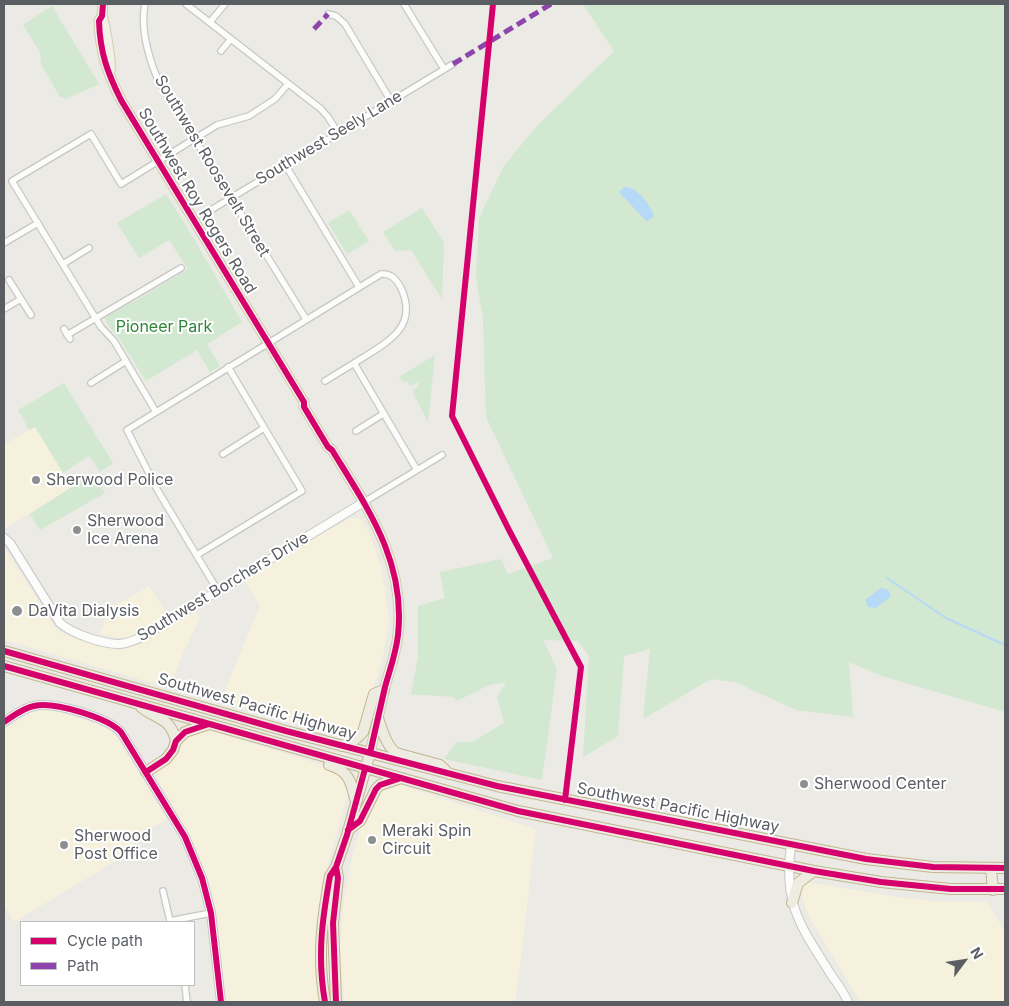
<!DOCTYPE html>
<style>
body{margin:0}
#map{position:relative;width:1009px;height:1006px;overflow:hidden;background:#ebeae5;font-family:Inter,sans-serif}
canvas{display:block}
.frame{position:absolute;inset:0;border:5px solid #5a5e63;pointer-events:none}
.legend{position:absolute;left:20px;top:921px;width:175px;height:65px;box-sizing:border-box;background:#fff;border:1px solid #bdbfc1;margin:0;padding:6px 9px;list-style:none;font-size:15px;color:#5a5e63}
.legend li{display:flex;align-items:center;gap:10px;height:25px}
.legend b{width:25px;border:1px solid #bdbfc1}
.north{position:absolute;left:939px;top:936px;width:50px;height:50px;-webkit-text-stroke:4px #fff;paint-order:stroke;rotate:59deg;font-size:14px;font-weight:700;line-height:20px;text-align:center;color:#5a5e63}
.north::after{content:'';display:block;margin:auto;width:18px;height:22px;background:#5a5e63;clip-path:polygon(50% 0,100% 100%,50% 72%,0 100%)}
</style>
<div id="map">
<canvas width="1009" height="1006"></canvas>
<div class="frame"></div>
<ul class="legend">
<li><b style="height:6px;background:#d6006c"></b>Cycle path</li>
<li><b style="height:6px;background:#8e44ad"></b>Path</li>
</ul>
<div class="north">N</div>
</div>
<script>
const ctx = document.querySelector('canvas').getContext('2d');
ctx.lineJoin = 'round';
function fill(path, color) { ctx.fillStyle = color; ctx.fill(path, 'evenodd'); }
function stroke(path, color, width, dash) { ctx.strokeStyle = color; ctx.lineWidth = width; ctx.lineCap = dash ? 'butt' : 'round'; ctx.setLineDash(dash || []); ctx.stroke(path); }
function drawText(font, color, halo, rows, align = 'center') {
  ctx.font = font + ' Inter,sans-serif'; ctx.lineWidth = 4; ctx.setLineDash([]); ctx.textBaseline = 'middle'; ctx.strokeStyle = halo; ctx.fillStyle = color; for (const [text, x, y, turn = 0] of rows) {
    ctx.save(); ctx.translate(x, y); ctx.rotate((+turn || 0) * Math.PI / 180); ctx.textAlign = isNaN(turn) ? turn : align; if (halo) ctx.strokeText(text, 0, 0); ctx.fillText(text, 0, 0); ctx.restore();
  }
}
fill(new Path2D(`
 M35,426l37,61 -68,42v-84z
 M350,518h8l4,3 8,13 11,33 4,21 4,34 -7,39 -22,70 -11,6h-9l-120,-35 40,-96 -16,-27z
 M4,547l51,80 5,5 10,4 35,11 14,3 18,-6 56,-35 7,9 -16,33 -14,37 -166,-48z
 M149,586l19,29 -37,22 -13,1 -18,-4 9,-25z
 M40,710h11l52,15 8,5 5,6 51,83 -32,19 -3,13 -118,71 -10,-16v-177l27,-16z
 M202,729l7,1 126,39 7,4 7,16 -21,76 -4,26 -3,111h-95l-9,-84 -5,-26 -9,-26 -11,-25 -35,-63 1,-8 27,-34z
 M394,783l142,46 -16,138 -5,35h-171l-4,-56 4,-48 9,-45 19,-62z
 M807,882l90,15 35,4 55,1 18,30v70h-145l-54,-91 -5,-19 3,-7z`), '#f6f1dc');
fill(new Path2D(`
 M583,4h422v708l-123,-36 -33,-14 4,55 -57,-7 -61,-28 -24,-3 -68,40 7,-70 -26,7 -6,80 -35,21 6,-101 -11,-15 -35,-1 14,29 -15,111 -98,-21 12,-17h16l32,-19 -7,-26 9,-15 -17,3 -32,16 -4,-4 -42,-3 7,-37v-51l27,-8 -5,-26 61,-13 7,15 45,-16 -67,-141 -3,-98 -7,-42 3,-59 25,-52 31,-38 79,-77z
 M52,6l47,78 -33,15 -6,-2 -19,-33 -1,-12 -17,-27z
 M166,194l25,40 51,88 -35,22 13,22 -10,6 -13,-22 -51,31 -24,-38 -15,-20 -2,-5 14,-10 16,-7 53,-32 -19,-29 -30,18 -22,-35z
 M422,208l22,35 -2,56 -31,-49 -16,1 -12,-19z
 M349,210l20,31 -22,13 -19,-31z
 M435,355l-7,67 -15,-29v-3l6,-4 -2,-4 -7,4 -3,-5 -4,2 -4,-6z
 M64,383l49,80 -13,9 -11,-16 -26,17 -28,-46 -6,3 -11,-20z
 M94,475l11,18 -65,37 -10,-16 42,-27z`), '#d2e8d0');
fill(new Path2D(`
 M624,187c14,0 24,16 30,28l-3,4 -5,2 -27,-29z
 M881,588l6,1 4,7 -15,12 -8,-1 -3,-7z`), '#b6d9f7');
stroke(new Path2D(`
 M887,578l59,40 59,27`), '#b6d9f7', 2);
const street = new Path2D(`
 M145,4c-5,25 3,52 13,76l148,239
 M186,4l135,105 7,8 10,16
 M404,4l40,65
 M328,14l8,2 9,8 46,77
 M210,22l15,-18
 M221,51l10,-12
 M286,166l73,121
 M206,213l247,-149
 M4,243l34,-20
 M63,264l26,-16
 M9,280l22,35
 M4,309l17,-10
 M64,329l6,10
 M67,335l114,-67
 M354,363l63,107
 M91,383l35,-22
 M156,412l-42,-71 -13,-14 -89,-146 79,-47 30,50 96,-59 32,-9 26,-17 13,-15
 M356,431l27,-17
 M223,454l41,-26
 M364,502l78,-47
 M197,555l105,-64 -74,-124
 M218,591l-60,-100 -31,-61 254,-156c10,-1 15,5 20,14 17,37 -10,52 -37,69 -13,8 -26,16 -39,24
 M163,891l7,30
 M171,922l-1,-1 41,-8
 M185,985l2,17`);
const secondary = new Path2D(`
 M4,538l6,5 50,80c13,11 42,21 59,21 8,0 15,-4 23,-7l222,-135
 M4,722c9,-6 19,-14 30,-16 20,-5 74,12 87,26l64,105 17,41 9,35 10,89
 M791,845c-8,59 9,80 39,128 6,9 14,19 18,29`);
const primary = new Path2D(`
 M103,4l-1,12 -3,5c1,31 8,51 22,79l183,302v5l24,40 4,3c36,59 74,112 66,185 -2,18 -8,34 -13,52 -5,22 -10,44 -15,66
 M102,16c3,7 10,49 8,55`);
const highway = new Path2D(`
 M4,651l282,80 211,55 369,73 67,8 72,1
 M4,666l514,145 296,60 67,11 70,7h54
 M141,707c18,14 29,10 35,34
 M378,718c4,12 8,27 18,35l44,12 9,9
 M342,746l15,-8 6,-6 11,-38 10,-4
 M329,765c21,6 22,18 27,37
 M146,772l20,-13 7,-9 3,-9 9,-9 24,-8
 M348,830l12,-9 16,-32 4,-4 21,-7
 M991,869l2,21
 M792,903l6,-20 16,-12
 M325,1002c-8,-45 -3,-82 5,-126l6,-9 11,-32 23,-82
 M336,1002l-3,-79 5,-45 -2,-11`);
stroke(street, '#c7c7c5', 8);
stroke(secondary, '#c7c8c7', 10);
stroke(primary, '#d4ccb1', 11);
stroke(highway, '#c2b592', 12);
stroke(street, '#fcfcfb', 5.5);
stroke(secondary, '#fcfcfb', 8);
stroke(primary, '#f2f1e7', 9);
stroke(highway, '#eeece0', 10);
stroke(new Path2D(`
 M314,29l14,-15
 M453,64l98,-60`), '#8e44ad', 5, [10, 5]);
stroke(new Path2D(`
 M103,4l-1,12 -3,5c1,31 8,51 22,79l183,302v5l24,40 4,3c36,59 74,112 66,185 -2,18 -8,34 -13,52 -5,22 -10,44 -15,66
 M493,4l-41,412 57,114 72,137 -16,133
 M4,651l282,80 211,55 369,73 67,8 72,1
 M4,666l514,145 296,60 67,11 70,7h54
 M4,722c9,-6 19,-14 30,-16 20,-5 74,12 87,26l64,105 17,41 9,35 10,89
 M146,772l20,-13 7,-9 3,-9 9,-9 24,-8
 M348,830l12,-9 16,-32 4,-4 21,-7
 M325,1002c-8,-45 -3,-82 5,-126l6,-9 11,-32 18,-66
 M336,1002l-3,-79 5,-45 -2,-11`), '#d6006c', 6);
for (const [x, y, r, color] of [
 [36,480,5,"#8d8f90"],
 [77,530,5,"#8d8f90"],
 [17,611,6,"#8d8f90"],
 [804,784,5,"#8d8f90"],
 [372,840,5,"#8d8f90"],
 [64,845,5,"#8d8f90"]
]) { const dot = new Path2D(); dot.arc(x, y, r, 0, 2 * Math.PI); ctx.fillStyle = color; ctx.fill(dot); stroke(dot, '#fff', 2); }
drawText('16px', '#5a5e63', '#fff', [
 ["Southwest Seely Lane",329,138,-31],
 ["Southwest Roosevelt Street",212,166,59],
 ["Southwest Roy Rogers Road",197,201,59],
 ["Southwest Borchers Drive",223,587,-31],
 ["Southwest Pacific Highway",257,707,16],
 ["Southwest Pacific Highway",678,808,11]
]);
drawText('16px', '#318438', '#fff', [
 ["Pioneer Park",164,327]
]);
drawText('16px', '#5a5e63', '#fff', [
 ["Sherwood Police",46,480],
 ["Sherwood",87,521],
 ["Ice Arena",87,539],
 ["DaVita Dialysis",28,611],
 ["Sherwood Center",814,784],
 ["Meraki Spin",382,831],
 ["Circuit",382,849],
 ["Sherwood",74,836],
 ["Post Office",74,854]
], 'left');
</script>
